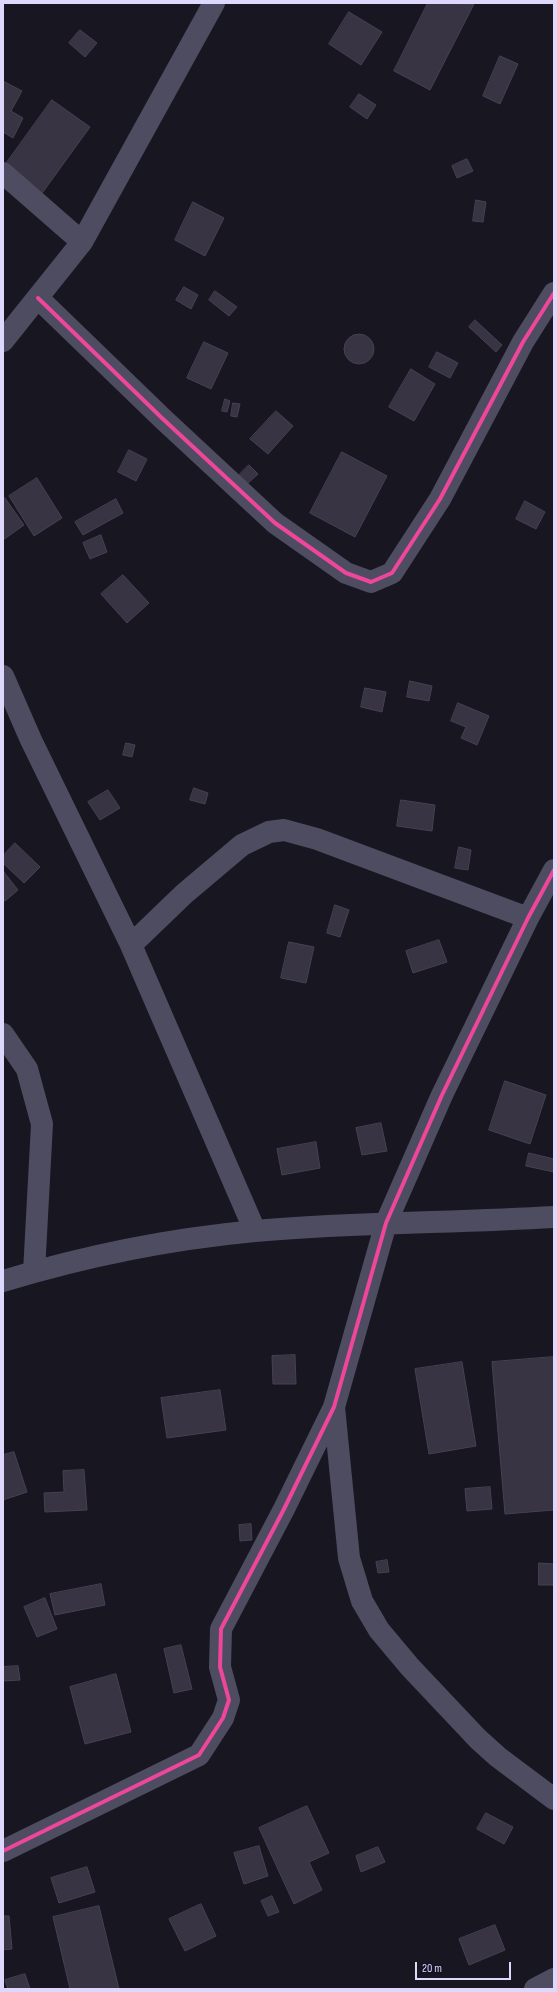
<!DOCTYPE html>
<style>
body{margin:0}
#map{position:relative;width:557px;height:1992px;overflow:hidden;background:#181620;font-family:"Sofia Sans Condensed",sans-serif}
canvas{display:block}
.frame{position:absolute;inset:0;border:4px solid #ded8fc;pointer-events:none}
.scale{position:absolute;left:415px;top:1962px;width:96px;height:18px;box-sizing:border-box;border:2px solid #ded8fc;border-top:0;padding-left:5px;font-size:12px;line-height:14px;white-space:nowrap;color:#ded8fc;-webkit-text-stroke:3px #161125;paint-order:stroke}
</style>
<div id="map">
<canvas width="557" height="1992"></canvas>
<div class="frame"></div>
<div class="scale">20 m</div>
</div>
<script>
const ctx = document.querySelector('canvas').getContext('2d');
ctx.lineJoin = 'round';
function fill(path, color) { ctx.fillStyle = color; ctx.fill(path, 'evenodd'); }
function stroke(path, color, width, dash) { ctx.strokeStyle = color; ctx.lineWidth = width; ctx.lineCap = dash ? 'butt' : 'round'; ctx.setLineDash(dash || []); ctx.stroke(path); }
const building = new Path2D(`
 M428,3l46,1 -44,86 -36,-19z
 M349,12l33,20 -21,33 -32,-21z
 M80,30l17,13 -12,14 -16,-14z
 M500,56l18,8 -18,40 -17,-8z
 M3,81l19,10 -11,20 12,7 -10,20 -10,-6z
 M359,94l17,11 -9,14 -17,-12z
 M52,100l38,27 -50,69 -37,-28z
 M467,159l6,12 -16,7 -5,-12z
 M476,200l10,2 -3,20 -10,-1z
 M193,202l31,16 -19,38 -30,-16z
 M184,287l14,8 -7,14 -15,-9z
 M215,291l22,16 -8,9 -20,-16z
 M475,320l27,25 -6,7 -27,-25z
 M344 349a15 15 0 1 1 30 0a15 15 0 1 1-30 0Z
 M204,342l24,11 -17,36 -24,-11z
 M437,352l21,11 -8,15 -21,-11z
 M411,369l24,15 -21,37 -25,-14z
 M225,399l5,2 -3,11 -5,-1z
 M233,403l7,1 -3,13 -6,-1z
 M276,411l17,15 -25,28 -18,-15z
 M129,450l18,9 -11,22 -18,-9z
 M342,452l45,24 -32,61 -45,-24z
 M249,465l9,9 -11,10 -8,-9z
 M37,478l25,40 -28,18 -25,-40z
 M5,498l19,27 -21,15v-40z
 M116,499l7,14 -40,22 -8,-13z
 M525,501l20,11 -9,17 -20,-10z
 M101,535l6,17 -17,7 -7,-16z
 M123,575l26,28 -22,20 -26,-29z
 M410,681l22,5 -3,15 -22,-4z
 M365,688l21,4 -4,20 -21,-5z
 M458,703l31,13 -12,29 -16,-7 5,-11 -15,-6z
 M126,743l9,2 -3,12 -9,-2z
 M194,788l14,5 -3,11 -15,-4z
 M108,790l12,18 -20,12 -12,-18z
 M401,800l34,5 -3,26 -35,-5z
 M15,843l25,24 -16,16 -21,-20v-7z
 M459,847l12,3 -3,20 -13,-2z
 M3,871l15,19 -13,11 -2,-2z
 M335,905l14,5 -9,27 -13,-4z
 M439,940l8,22 -34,11 -7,-22z
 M289,942l25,5 -8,36 -25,-5z
 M505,1081l41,14 -16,49 -41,-14z
 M381,1123l6,28 -25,4 -6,-27z
 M316,1142l4,26 -38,7 -5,-26z
 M529,1153l25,6v13l-28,-6z
 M295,1355l1,29h-23l-1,-28z
 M554,1357v153l-49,4 -13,-152z
 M462,1362l14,84 -47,8 -14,-85z
 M220,1390l6,40 -59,8 -6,-40z
 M14,1452l13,40 -24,8v-45z
 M84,1470l3,40 -42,2 -1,-19 20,-1 -1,-21z
 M490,1487l2,22 -25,2 -2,-22z
 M251,1524l1,16 -12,1 -1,-16z
 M387,1560l2,12 -11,1 -2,-11z
 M539,1563l15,1v21h-15z
 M101,1584l4,21 -50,10 -5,-21z
 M45,1598l12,31 -20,8 -13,-30z
 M181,1645l11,44 -18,4 -10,-44z
 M18,1666l2,14 -17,1v-14z
 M116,1674l15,58 -46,12 -15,-57z
 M307,1806l22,47 -20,9 13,28 -28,14 -35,-76z
 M486,1813l27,14 -9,17 -27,-15z
 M259,1846l9,30 -24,8 -10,-31z
 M378,1847l7,15 -24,10 -5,-16z
 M87,1867l8,25 -36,11 -8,-25z
 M272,1896l7,16 -11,4 -7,-15z
 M201,1904l15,32 -31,15 -16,-32z
 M99,1906l20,83h-49l-17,-72z
 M3,1916h6l3,33 -9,1z
 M495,1925l10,25 -36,15 -10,-26z
 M25,1974l5,15h-22l-3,-9z`);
fill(building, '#383443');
stroke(building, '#464153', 1);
stroke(new Path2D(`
 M3,173l79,69
 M38,298l125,121 112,104 71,50 25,9 21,-9 48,-74 83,-157 31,-49
 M3,341l79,-99 132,-239
 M3,676l28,64 100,205 124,286
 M131,945l53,-51 58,-49 27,-13 15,-2 33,9 211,79
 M3,1034l24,35 15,55 -8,148
 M3,1281c82,-25 167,-42 252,-50 99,-9 199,-8 299,-14
 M334,1407l15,151 13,43 17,29 31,37 68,72 20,18 56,42
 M3,1851l196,-96 24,-37 6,-18 -9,-33 1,-38 63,-120 50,-102 52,-184 56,-128 86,-177 26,-48
 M535,1989l19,-10`), '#4e4c60', 22);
stroke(new Path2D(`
 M38,298l125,121 112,104 71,50 25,9 21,-9 48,-74 83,-157 31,-49
 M3,1851l196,-96 24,-37 6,-18 -9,-33 1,-38 63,-120 50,-102 52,-184 56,-128 86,-177 26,-48`), '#ed469a', 4);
</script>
